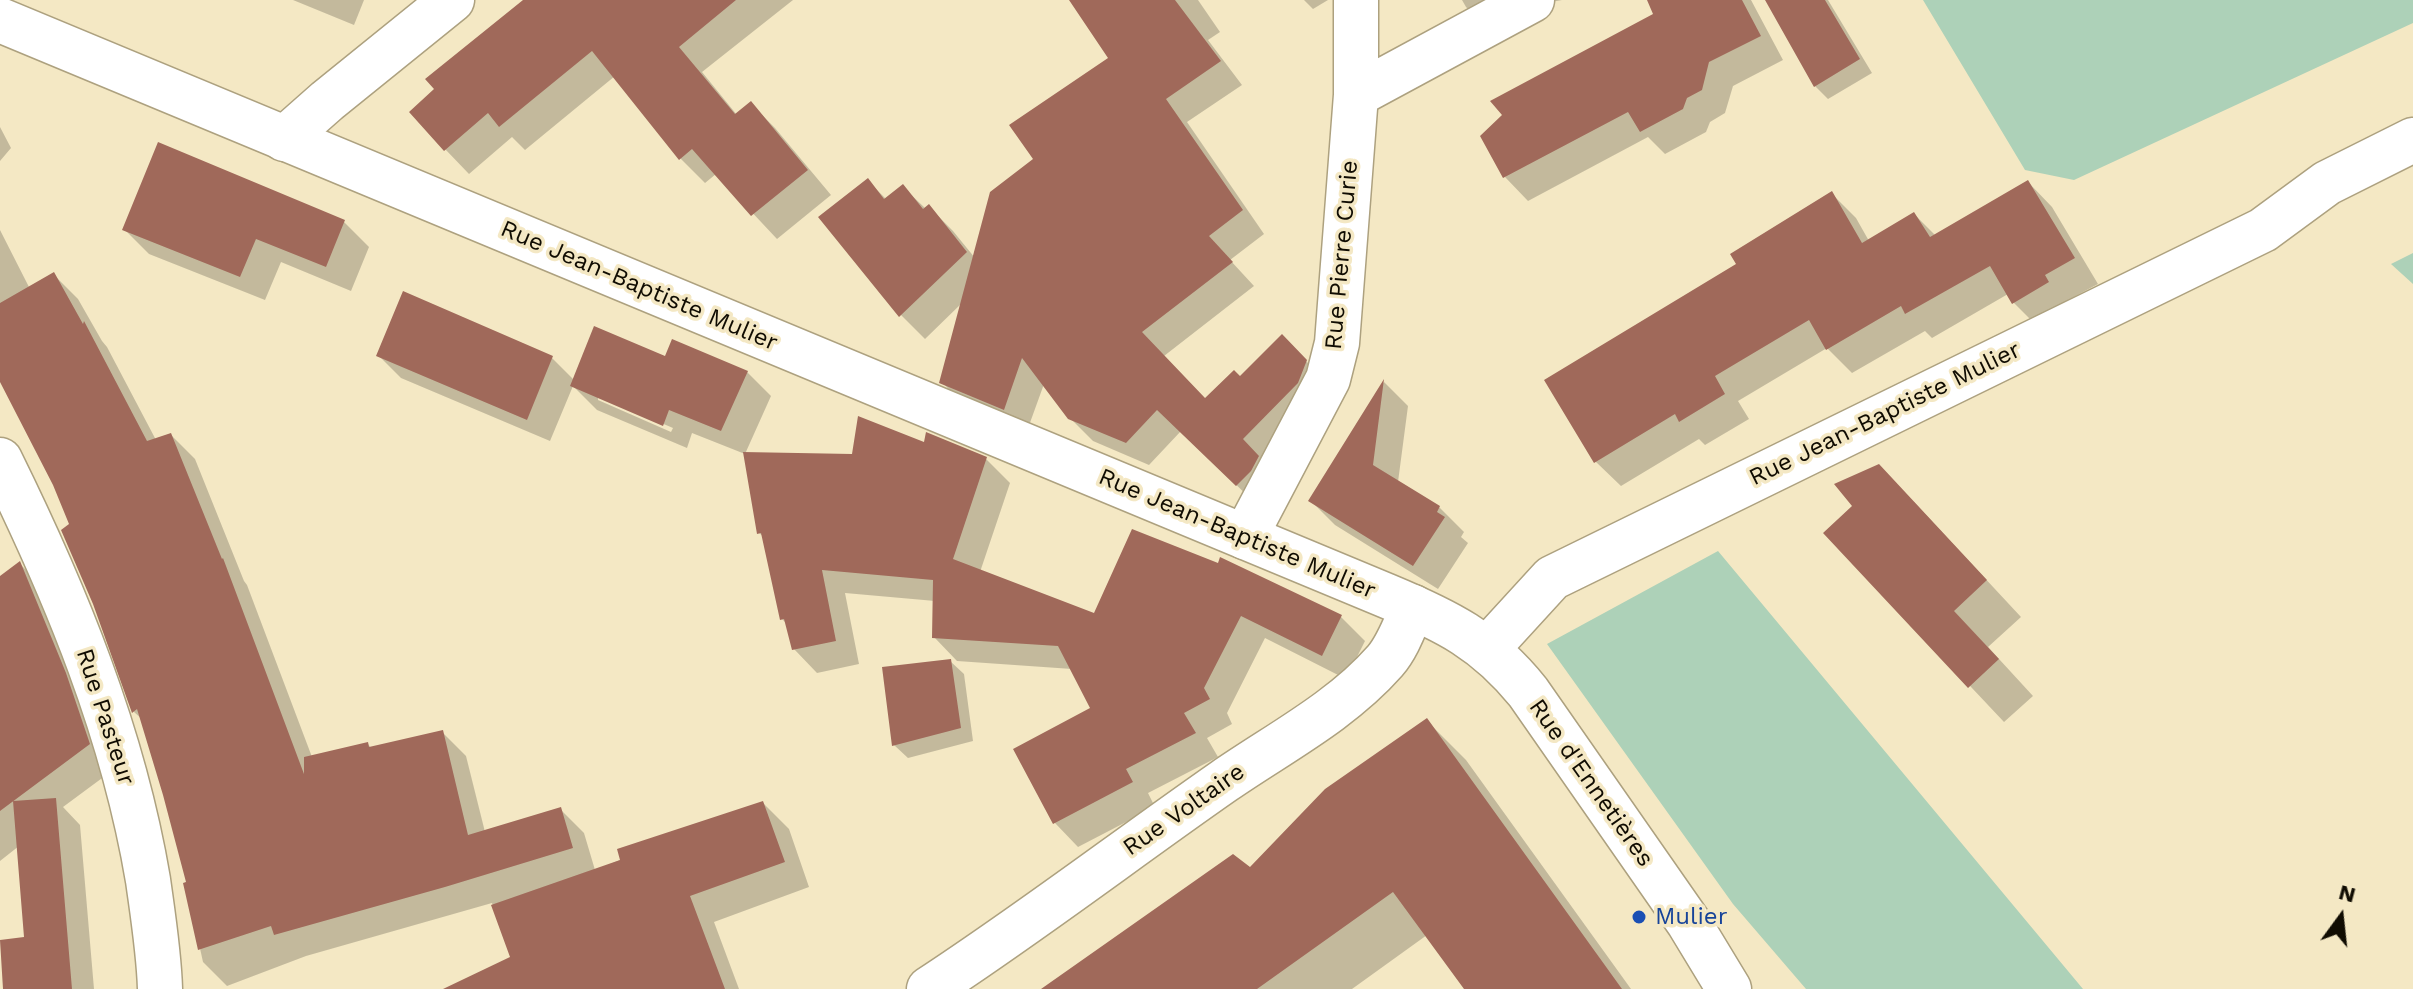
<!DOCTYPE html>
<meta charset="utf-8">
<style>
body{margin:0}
#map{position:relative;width:2413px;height:989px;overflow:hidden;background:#f4e8c4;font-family:"Work Sans",sans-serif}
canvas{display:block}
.north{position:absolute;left:2301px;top:877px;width:80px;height:80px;-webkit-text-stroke:6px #f4e8c4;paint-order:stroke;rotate:15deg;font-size:22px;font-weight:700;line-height:32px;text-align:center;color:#100c02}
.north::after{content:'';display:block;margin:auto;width:28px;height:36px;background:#100c02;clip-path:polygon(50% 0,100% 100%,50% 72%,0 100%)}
</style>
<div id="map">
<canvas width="2413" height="989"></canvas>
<div class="north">N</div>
</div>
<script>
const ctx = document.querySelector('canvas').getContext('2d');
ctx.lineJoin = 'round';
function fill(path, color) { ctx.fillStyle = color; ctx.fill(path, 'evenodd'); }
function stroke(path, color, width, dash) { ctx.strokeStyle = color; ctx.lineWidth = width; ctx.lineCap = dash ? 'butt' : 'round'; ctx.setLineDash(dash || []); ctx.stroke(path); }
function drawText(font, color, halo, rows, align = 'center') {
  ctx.font = font + ' "Work Sans",sans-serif'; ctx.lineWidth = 7; ctx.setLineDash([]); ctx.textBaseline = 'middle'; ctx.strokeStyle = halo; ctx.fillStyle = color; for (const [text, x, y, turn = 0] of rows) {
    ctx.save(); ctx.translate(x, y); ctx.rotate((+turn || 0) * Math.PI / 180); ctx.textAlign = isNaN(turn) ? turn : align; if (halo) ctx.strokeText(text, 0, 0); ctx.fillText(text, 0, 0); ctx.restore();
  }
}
fill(new Path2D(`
 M1923,0h490v23l-339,157 -49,-10z
 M2413,253v31l-22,-20z
 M1718,551l365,438h-277l-73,-85 -186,-260z`), '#add1b8');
fill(new Path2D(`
 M293,0h71l-10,25z
 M526,0h267l-91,72 35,43 14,-11 24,24 56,67 -54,44 -61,-65 -11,9 -24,-24 -66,-83 -90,74 -13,-13 -43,37 -24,-25z
 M1071,0h127l22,32 -12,8 34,45 -55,37 77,112 -34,26 24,26 -90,70 42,44 35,-21 64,-19 24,25 -69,123 -79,-77 -32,34 -56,-24 -24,-24 -25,-33 -17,47 -62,-25 -23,-24 21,-80 -38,37 -24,-24 -34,-135 20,20 16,-13 23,22 3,-2 24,24 22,27 61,-98 75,-101z
 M1304,0h24l-15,9z
 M1462,0h100l-16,3 -55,29 -25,-25z
 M1658,0h93l32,60 -50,26 -8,27 -15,9 -4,10 -41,22 -17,-17 -120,64 -23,-24 151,-162z
 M1795,0h33l44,73 -44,26 -13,-13z
 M0,127l11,21 -11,13z
 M2028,182l24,25 46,77 -30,16 4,7 -34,20 -25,-25 -5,-8 -76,44 -7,-7 -73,42 -25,-25 -89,53 11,18 -44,26 -6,-6 -78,47 -25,-24 -49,-81 192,-116 93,-71 24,24 13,23 45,-27 22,22z
 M344,222l25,25 -18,44 -70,-29 -16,38 -116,-46 -25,-25z
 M0,230l30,59 24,-14 24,24 24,42 5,6 49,93 15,-5 24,24 49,122 3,4 65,172 56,-13 3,4 71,-16 24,24 19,76 75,-23 24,24 11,37 168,-67 26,26 20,58 -95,35 25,67h-263l36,-31 -20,-55 -186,53 -79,30 -24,-24 -17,-77 3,-1 -46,-164 -9,-8 -40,-109 -22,-78 -17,-41 -55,-106z
 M404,294l148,64 23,23 91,-22 81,13 24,24 -26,58 -53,-21 -5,15 -90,-38 -24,-24 -23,55 -149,-63 -23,-23zM598,396l75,32 -2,4 -73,-32z
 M1384,382l24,24 -10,76 41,25 25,25 -3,5 7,6 -30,46 -103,-64 -24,-24z
 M925,444l61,15 24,24 -30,89 115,44 38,-85 208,86 24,24 -19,38 -81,-41 -38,75 5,11 -25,14 11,19 -70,36 7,14 -77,40 -23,-24 38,-114 -21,-40 -115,-8 -23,-24 1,-36 -90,-8 14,71 -42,9 -23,-24 -6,-24 -6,-6 -18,-82 -5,-4 95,-77z
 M1914,502l107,115 -33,30 45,49 -29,26 -178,-189z
 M20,564l24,24 69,182 -50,37 17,18 14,164h-89l22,-50 -8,-93 -19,15v-282z
 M950,661l14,13 9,67 -65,17 -14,-13z
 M1427,721l39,39 165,229h-165l-39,-54 -75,54h-308l206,-120z`), '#0003');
fill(new Path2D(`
 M523,0h213l-57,47 56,67 16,-13 57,69 -57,46 -59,-67 -13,11 -87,-109 -93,76 -11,-14 -44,38 -35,-39 25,-23 -9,-10z
 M1069,0h106l46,61 -55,38 77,111 -34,26 24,26 -91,70 63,66 29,-28 6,6 42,-42 25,26 -9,23 -55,56 16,17 -8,15 -15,15 -79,-76 -31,33 -58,-24 -46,-61 -18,52 -65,-27 51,-191 43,-33 -24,-34 99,-67z
 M1647,0h95l19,36 -52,26 -7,28 -15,8 -4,11 -43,23 -12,-20 -125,66 -23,-42 22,-21 -12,-14 163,-87z
 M1765,0h60l35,59 -46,28z
 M158,142l187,78 -19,47 -70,-28 -16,38 -118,-47z
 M868,178l16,21 19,-15 20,25 6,-5 38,48 -68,65 -81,-100z
 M2028,180l47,78 -30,17 4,7 -37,22 -22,-38 -85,48 -4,-8 -75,44 -17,-30 -94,56 10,18 -46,28 -4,-8 -81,49 -50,-83 192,-116 -6,-10 102,-63 30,52 52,-31 16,25z
 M54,272l29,52 1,-3 63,120 24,-8 51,126 1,-1 81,216v-17l64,-15 1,5 74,-17 25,105 93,-28 12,41 -128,39 -171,48 -3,-9 -73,24 -15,-67 3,-1 -23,-87 -26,-86 -5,4 -39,-109 -32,-74 8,-6 -16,-39 -53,-103v-79z
 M403,291l150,65 -26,64 -151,-64z
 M594,326l71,30 7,-17 76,32 -27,60 -52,-21 -6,16 -93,-40z
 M1384,379l-11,86 67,41 -3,6 8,5 -32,49 -105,-65z
 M858,416l66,26 2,-10 61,25 -34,102 141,54 38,-84 86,34 2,-6 122,58 -20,41 -81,-40 -37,72 6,11 -26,14 12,20 -70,36 7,13 -80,42 -40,-75 77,-41 -32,-62 -126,-8 1,-58 -111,-10 14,71 -44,9 -8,-31 -4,1 -19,-87 -4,1 -14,-82 109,2z
 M1879,464l108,116 -33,31 45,48 -31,29 -145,-155 29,-27 -18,-22z
 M20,561l46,112 24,71 -90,67v-235z
 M951,659l10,69 -69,18 -10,-79z
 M1427,718l195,271h-158l-71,-97 -136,97h-216l192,-135 17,13 75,-78z
 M56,798l16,191h-69l-3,-49 24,-3 -11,-136z
 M763,801l22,61 -95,34 35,93h-282l67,-32 -19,-52 129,-45 -3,-11z`), '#a0695a');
const minor = new Path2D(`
 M1356,95l176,-95
 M284,139l43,-38 125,-101
 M0,460c66,134 123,272 148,420 5,36 11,73 12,109
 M1245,537l83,-158 9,-36 19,-248v-95
 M1487,649l65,-71 711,-348 64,-47 86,-43
 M929,989c101,-66 196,-139 295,-208 55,-38 116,-69 161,-120 13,-15 20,-36 28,-54`);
const secondary = new Path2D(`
 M0,20l1387,576c60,25 99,44 141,96l161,231 40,66`);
stroke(minor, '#ada17f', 47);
stroke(secondary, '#ada17f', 47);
stroke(minor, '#fff', 44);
stroke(secondary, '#fff', 44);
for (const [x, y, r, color] of [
 [1639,917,8,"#1a4fb4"]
]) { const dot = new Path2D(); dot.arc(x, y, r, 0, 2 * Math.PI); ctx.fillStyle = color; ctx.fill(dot); stroke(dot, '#f4e8c4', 3); }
drawText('24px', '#100c02', '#f4e8c4', [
 ["Rue Pierre Curie",1342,255,-85],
 ["Rue Jean-Baptiste Mulier",639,286,23],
 ["Rue Jean-Baptiste Mulier",1885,414,-26],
 ["Rue Jean-Baptiste Mulier",1237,534,23],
 ["Rue Pasteur",105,717,72],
 ["Rue d'Ennetières",1591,783,55],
 ["Rue Voltaire",1184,810,-35]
]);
drawText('24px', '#164399', '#f4e8c4', [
 ["Mulier",1655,917]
], 'left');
</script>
